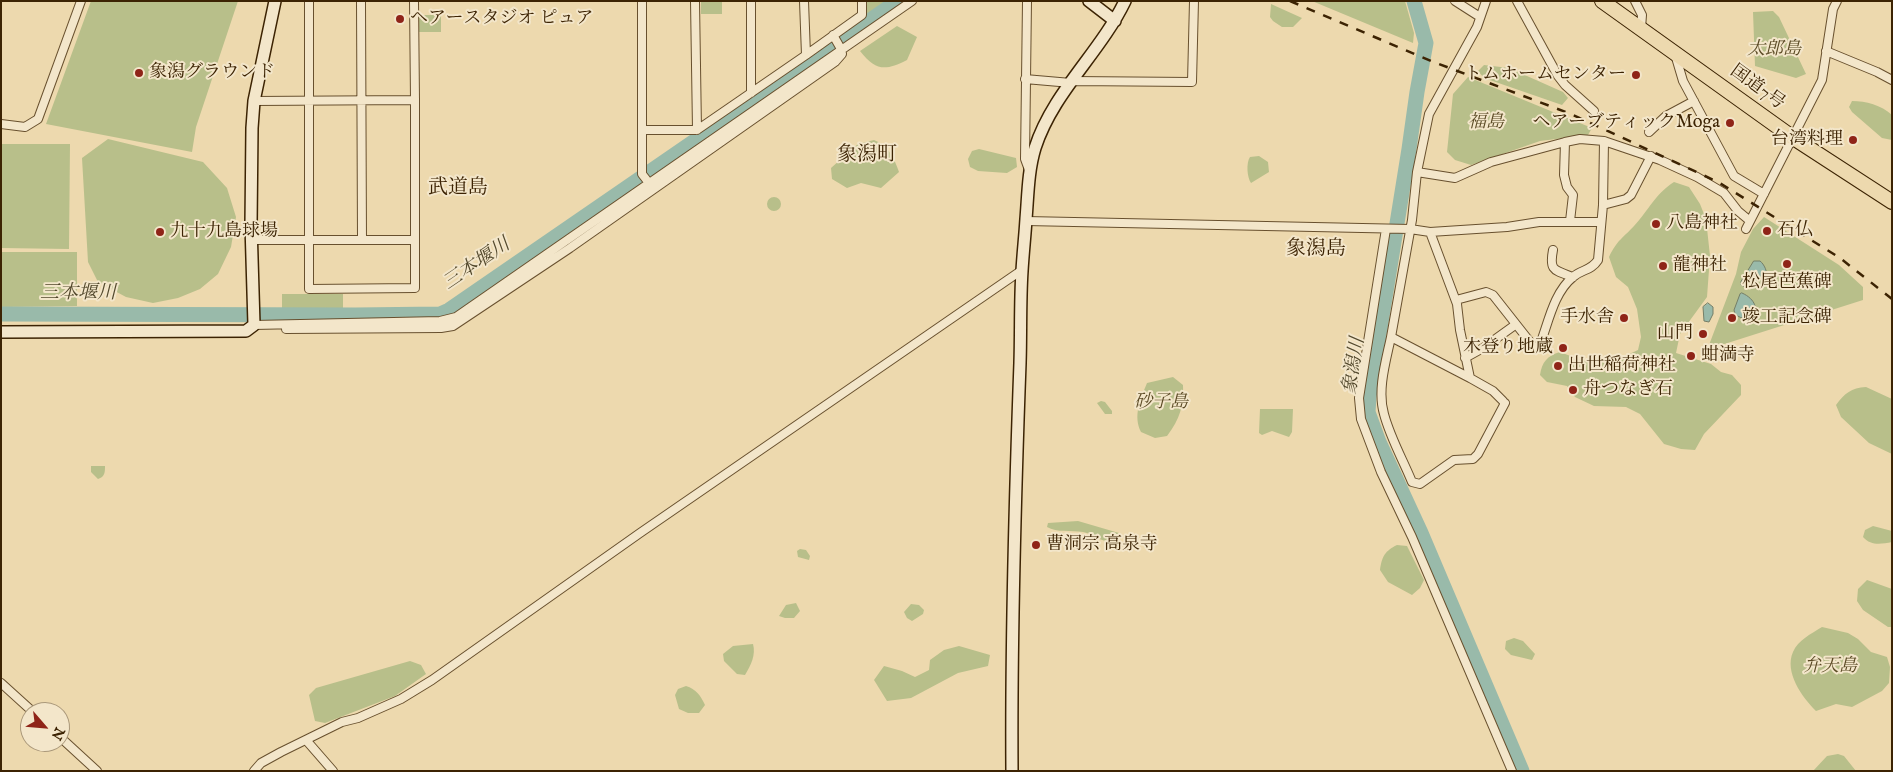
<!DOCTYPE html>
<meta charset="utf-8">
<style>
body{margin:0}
#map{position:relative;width:1893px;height:772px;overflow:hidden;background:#edd9ae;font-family:"IM FELL English",serif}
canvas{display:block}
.frame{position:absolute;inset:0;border:2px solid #3c2303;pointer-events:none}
.north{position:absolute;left:20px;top:702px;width:50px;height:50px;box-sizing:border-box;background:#f3e6ca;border:1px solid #aa987a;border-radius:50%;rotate:117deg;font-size:14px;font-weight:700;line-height:20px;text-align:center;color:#3c2303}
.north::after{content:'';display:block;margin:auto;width:18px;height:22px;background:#8f2418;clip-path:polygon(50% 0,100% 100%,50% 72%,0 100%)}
</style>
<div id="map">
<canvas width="1893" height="772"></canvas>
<div class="frame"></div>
<div class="north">N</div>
</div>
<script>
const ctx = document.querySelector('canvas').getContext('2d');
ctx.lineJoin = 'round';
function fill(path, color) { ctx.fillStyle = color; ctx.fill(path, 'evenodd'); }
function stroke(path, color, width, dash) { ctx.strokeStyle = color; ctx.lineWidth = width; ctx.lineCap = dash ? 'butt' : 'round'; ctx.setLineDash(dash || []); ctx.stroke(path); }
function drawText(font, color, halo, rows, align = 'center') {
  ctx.font = font + ' "IM FELL English","Noto Serif JP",serif'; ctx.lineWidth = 4; ctx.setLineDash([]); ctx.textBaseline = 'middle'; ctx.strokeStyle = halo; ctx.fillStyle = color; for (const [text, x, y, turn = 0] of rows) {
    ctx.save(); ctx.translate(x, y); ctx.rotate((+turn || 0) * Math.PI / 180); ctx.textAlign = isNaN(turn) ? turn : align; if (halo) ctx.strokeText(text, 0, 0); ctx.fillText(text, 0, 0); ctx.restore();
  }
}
fill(new Path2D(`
 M91,1h147l-42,126 -4,25 -146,-28z
 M701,1h21v13h-21z
 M867,1h20l-21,15z
 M1312,1h93l9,32 -1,10z
 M1271,4l31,14 -9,9h-11l-9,-6 -3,-4z
 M1773,11l6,6 27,57 -10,4 -41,-12 -2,-54z
 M419,15h22v17h-22z
 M897,26l20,11 -10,23c-22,11 -31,11 -47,-9z
 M1484,65l25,3 54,24 5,6 -6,7 -78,-27 -6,-7z
 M1468,77l124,51 -4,7 -48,6 -69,24 -16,-5 -8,-8 6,-58z
 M1852,101c14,0 29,4 40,14v25l-10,-2 -30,-26 -3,-5z
 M108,139l95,23 24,26 9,29 -5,30 -13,27 -18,15 -22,9 -25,5 -27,-6 -28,-15 -10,-20 -6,-104z
 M874,140c15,6 20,18 25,32l-18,16 -20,-5 -14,5 -15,-9 -1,-11 27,-24z
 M1,144h69l-1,105 -68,-1z
 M979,149l37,9 1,9 -10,6 -29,-2 -8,-4 -2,-8 4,-8z
 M1259,156l9,6 1,10 -18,11c-4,-6 -5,-20 -1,-26z
 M1674,182l15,5 11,17 6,15 4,37 -3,41 -27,37 -4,19 35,11 10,8 11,3 9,10v10l-37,39 -9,16 -14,-1 -17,-5 -24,-30 -14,-7 -32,-1 -19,-9 -8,-11 -20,-4 -7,-7c2,-13 7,-19 20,-23 6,2 12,5 19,7 20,7 42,-1 59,-9l3,-13 -4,-28 -9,-22 -12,-10 -7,-20c9,-18 13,-18 25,-31 15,-16 21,-32 40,-44z
 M767 204a7 7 0 1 1 14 0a7 7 0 1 1-14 0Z
 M1764,217l75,48 24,22v13l-148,47 -6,-2 27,-71 5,-22 12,-23z
 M1,252h76v54l-76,1z
 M282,294h61v15h-61z
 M1173,377l10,8c1,20 -3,34 -16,51l-12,2 -14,-6c-8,-16 -1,-32 6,-49z
 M1866,387l26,12v55l-23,-11 -28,-26 -5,-12c9,-12 15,-17 30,-18z
 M1101,401l4,1 7,9v3h-7l-8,-11z
 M1260,409h33l-1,23 -3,5 -17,-6 -10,4 -3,-2z
 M91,466h14c0,6 0,11 -7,13l-7,-7z
 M1078,521l41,12 -1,5 -4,4c-12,1 -20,-8 -31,-10 -12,-2 -26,1 -36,-5l1,-4z
 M1873,526l19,5v11c-11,2 -21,4 -29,-5l2,-7z
 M1397,545l10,1 17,34 -4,8 -8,7 -24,-13 -8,-12c2,-14 5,-19 17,-25z
 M800,549l6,1 4,6 -1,4 -11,-3 -1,-6z
 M1867,580l25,9v38h-4l-25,-17 -6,-9 1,-12z
 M796,603l4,8 -6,7h-9l-6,-2 7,-11z
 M911,604l8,1 5,5 -1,4 -11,7 -5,-3 -3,-6z
 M1822,627l26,6 10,6 13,13 16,5 3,10 -1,16 -7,8 -30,16 -16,-3 -20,7c-14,-14 -32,-39 -23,-59 5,-12 18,-18 29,-25z
 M1514,638l9,3 12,13 -3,6 -21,-5 -6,-6 1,-8z
 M753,644c3,11 -2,21 -8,31l-8,-1 -13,-13 -1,-7 10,-8z
 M959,646l31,9 -2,11 -30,7 -47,25 -24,3 -13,-21 10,-14 18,5 13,6 14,-7 1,-10 14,-10z
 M410,661l11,4 5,9 -31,22 -70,27 -10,-2 -6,-26 7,-7z
 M686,686c10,3 15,10 19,19l-6,8h-11l-9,-4 -4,-14 3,-6z
 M1838,754l6,2 12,15h-43l14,-15z`), '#b8bf8a');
const water = new Path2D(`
 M1754,261h6c4,3 8,11 6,16l-21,10 -4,-2v-3z
 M1742,293c25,11 11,36 -7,21l-1,-4 6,-16z
 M1708,303l5,4v7l-4,8 -5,-1 -1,-14z`);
fill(water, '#99baaa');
stroke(water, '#747e67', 1);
stroke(new Path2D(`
 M1414,1l12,42 -9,49 -8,57 -40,248 -1,15 11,30 42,91 101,238
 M1,314l354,1 85,-1 9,-4 449,-309`), '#99baaa', 15);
const street = new Path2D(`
 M309,1v288l106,-1v-188
 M361,1l1,238
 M642,1v173l7,9
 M751,1v92
 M1027,1l-2,158 4,11
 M1455,1l25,16
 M1517,1l41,75 7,9 29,26
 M1635,1l7,14 -1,13
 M1826,51l51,21 15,8
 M1675,54l8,27 51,95 30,18
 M806,55l56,-40v-14
 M1025,79l46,4
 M1072,81l120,1 2,-81
 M254,101l161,-1 -1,-99
 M1,124l24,3 13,-8 43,-118
 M643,130h54l-2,-129
 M697,130l109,-75 -2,-54
 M1649,132l17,-16 28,-15
 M1565,142l-1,33 3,12 6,8 -3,26
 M1417,172l38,6 36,-16 74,-20 15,-3 24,2
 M1603,205l23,-6 5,-4 20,-39
 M1026,221l384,8 20,3 27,72 3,26 10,48 23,13 10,10
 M1386,229l-27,169 2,21 20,53 31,65 100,234
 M1746,229l76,-149 11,-71 4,-8
 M1430,232l77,-5 32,-5h62
 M252,240h163
 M1553,250c-4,21 1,20 20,27
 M1456,300l30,-8 7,3 41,52h5c9,-22 14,-54 34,-70 9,-8 18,-6 25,-17l5,-55 1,-64 56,19 37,17 27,16 14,18 12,10
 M254,325l186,-4 16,-4 456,-316
 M286,329l155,-1 12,-2 117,-78 265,-186 7,-8 -1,-5 -8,-14
 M1391,337c-5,24 -14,53 -7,77 6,23 19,46 28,68l8,2 34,-24 19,-1 5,-5 27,-51
 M1465,358l18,-10 32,-23
 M1470,378l-79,-41 21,-117 5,-48 12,-58 48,-87 9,-26
 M1,683l32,29
 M60,737l37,34
 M306,740l27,31
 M254,771l7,-8 20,-11 61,-30 16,-4 43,-19 31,-19 208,-147 382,-263`);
const secondary = new Path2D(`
 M1089,1l26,20
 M1,332l245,-1 8,-6 -3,-100 1,-97 2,-27 21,-100
 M1012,771c-1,-136 3,-272 8,-408 1,-31 0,-62 2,-92 1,-18 3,-35 4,-52 2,-24 2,-48 9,-71 18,-56 65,-95 90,-147`);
const highway = new Path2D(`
 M1602,1l190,136 100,65`);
stroke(street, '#68502e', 10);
stroke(secondary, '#3c2303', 14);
stroke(highway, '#3c2303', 16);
stroke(street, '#f3e6ca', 8);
stroke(secondary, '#f3e6ca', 11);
stroke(highway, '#edd9ae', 14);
stroke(new Path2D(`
 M1290,1l141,60 140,53 147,68 122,76 52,41`), '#3c2303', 2.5, [9, 9]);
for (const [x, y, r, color] of [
 [400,19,5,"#8f2418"],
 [139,73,5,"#8f2418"],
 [1636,75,5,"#8f2418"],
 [1730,123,5,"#8f2418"],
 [1853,140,5,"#8f2418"],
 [1656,224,5,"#8f2418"],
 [1767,231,5,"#8f2418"],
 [160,232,5,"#8f2418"],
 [1787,264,5,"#8f2418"],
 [1663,266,5,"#8f2418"],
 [1624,318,5,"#8f2418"],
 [1732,318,5,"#8f2418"],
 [1703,334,5,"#8f2418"],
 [1563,348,5,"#8f2418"],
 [1691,356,5,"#8f2418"],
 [1558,366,5,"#8f2418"],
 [1573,390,5,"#8f2418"],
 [1036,545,5,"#8f2418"]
]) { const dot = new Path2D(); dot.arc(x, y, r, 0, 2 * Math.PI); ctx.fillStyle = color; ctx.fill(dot); stroke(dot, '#f3e6ca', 2); }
drawText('18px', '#3c2303', '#f3e6ca', [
 ["ヘアースタジオ ピュア",410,19],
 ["象潟グラウンド",149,73],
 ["トムホームセンター",1626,75,"right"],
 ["ヘアーブティックMoga",1720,123,"right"],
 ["台湾料理",1843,140,"right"],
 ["八島神社",1666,224],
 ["石仏",1777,231],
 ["九十九島球場",170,232],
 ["龍神社",1673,266],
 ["松尾芭蕉碑",1787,283,"center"],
 ["手水舎",1614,318,"right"],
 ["竣工記念碑",1742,318],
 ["山門",1693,334,"right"],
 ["木登り地蔵",1553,348,"right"],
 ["蚶満寺",1701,356],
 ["出世稲荷神社",1568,366],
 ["舟つなぎ石",1583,390],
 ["曹洞宗 高泉寺",1046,545]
], 'left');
drawText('italic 18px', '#5b4a25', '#f3e6ca', [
 ["太郎島",1774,50],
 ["福島",1486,123],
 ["砂子島",1161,403],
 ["弁天島",1830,667]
]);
drawText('18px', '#3c2303', '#f3e6ca', [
 ["国道7号",1757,88,36]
]);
drawText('italic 19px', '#53492d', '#f3e6ca', [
 ["三本堰川",477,265,-34],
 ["三本堰川",78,294],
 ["象潟川",1355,366,-81]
]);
drawText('20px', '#3c2303', '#f3e6ca', [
 ["象潟町",867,156],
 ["武道島",458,189],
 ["象潟島",1316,250]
]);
</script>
